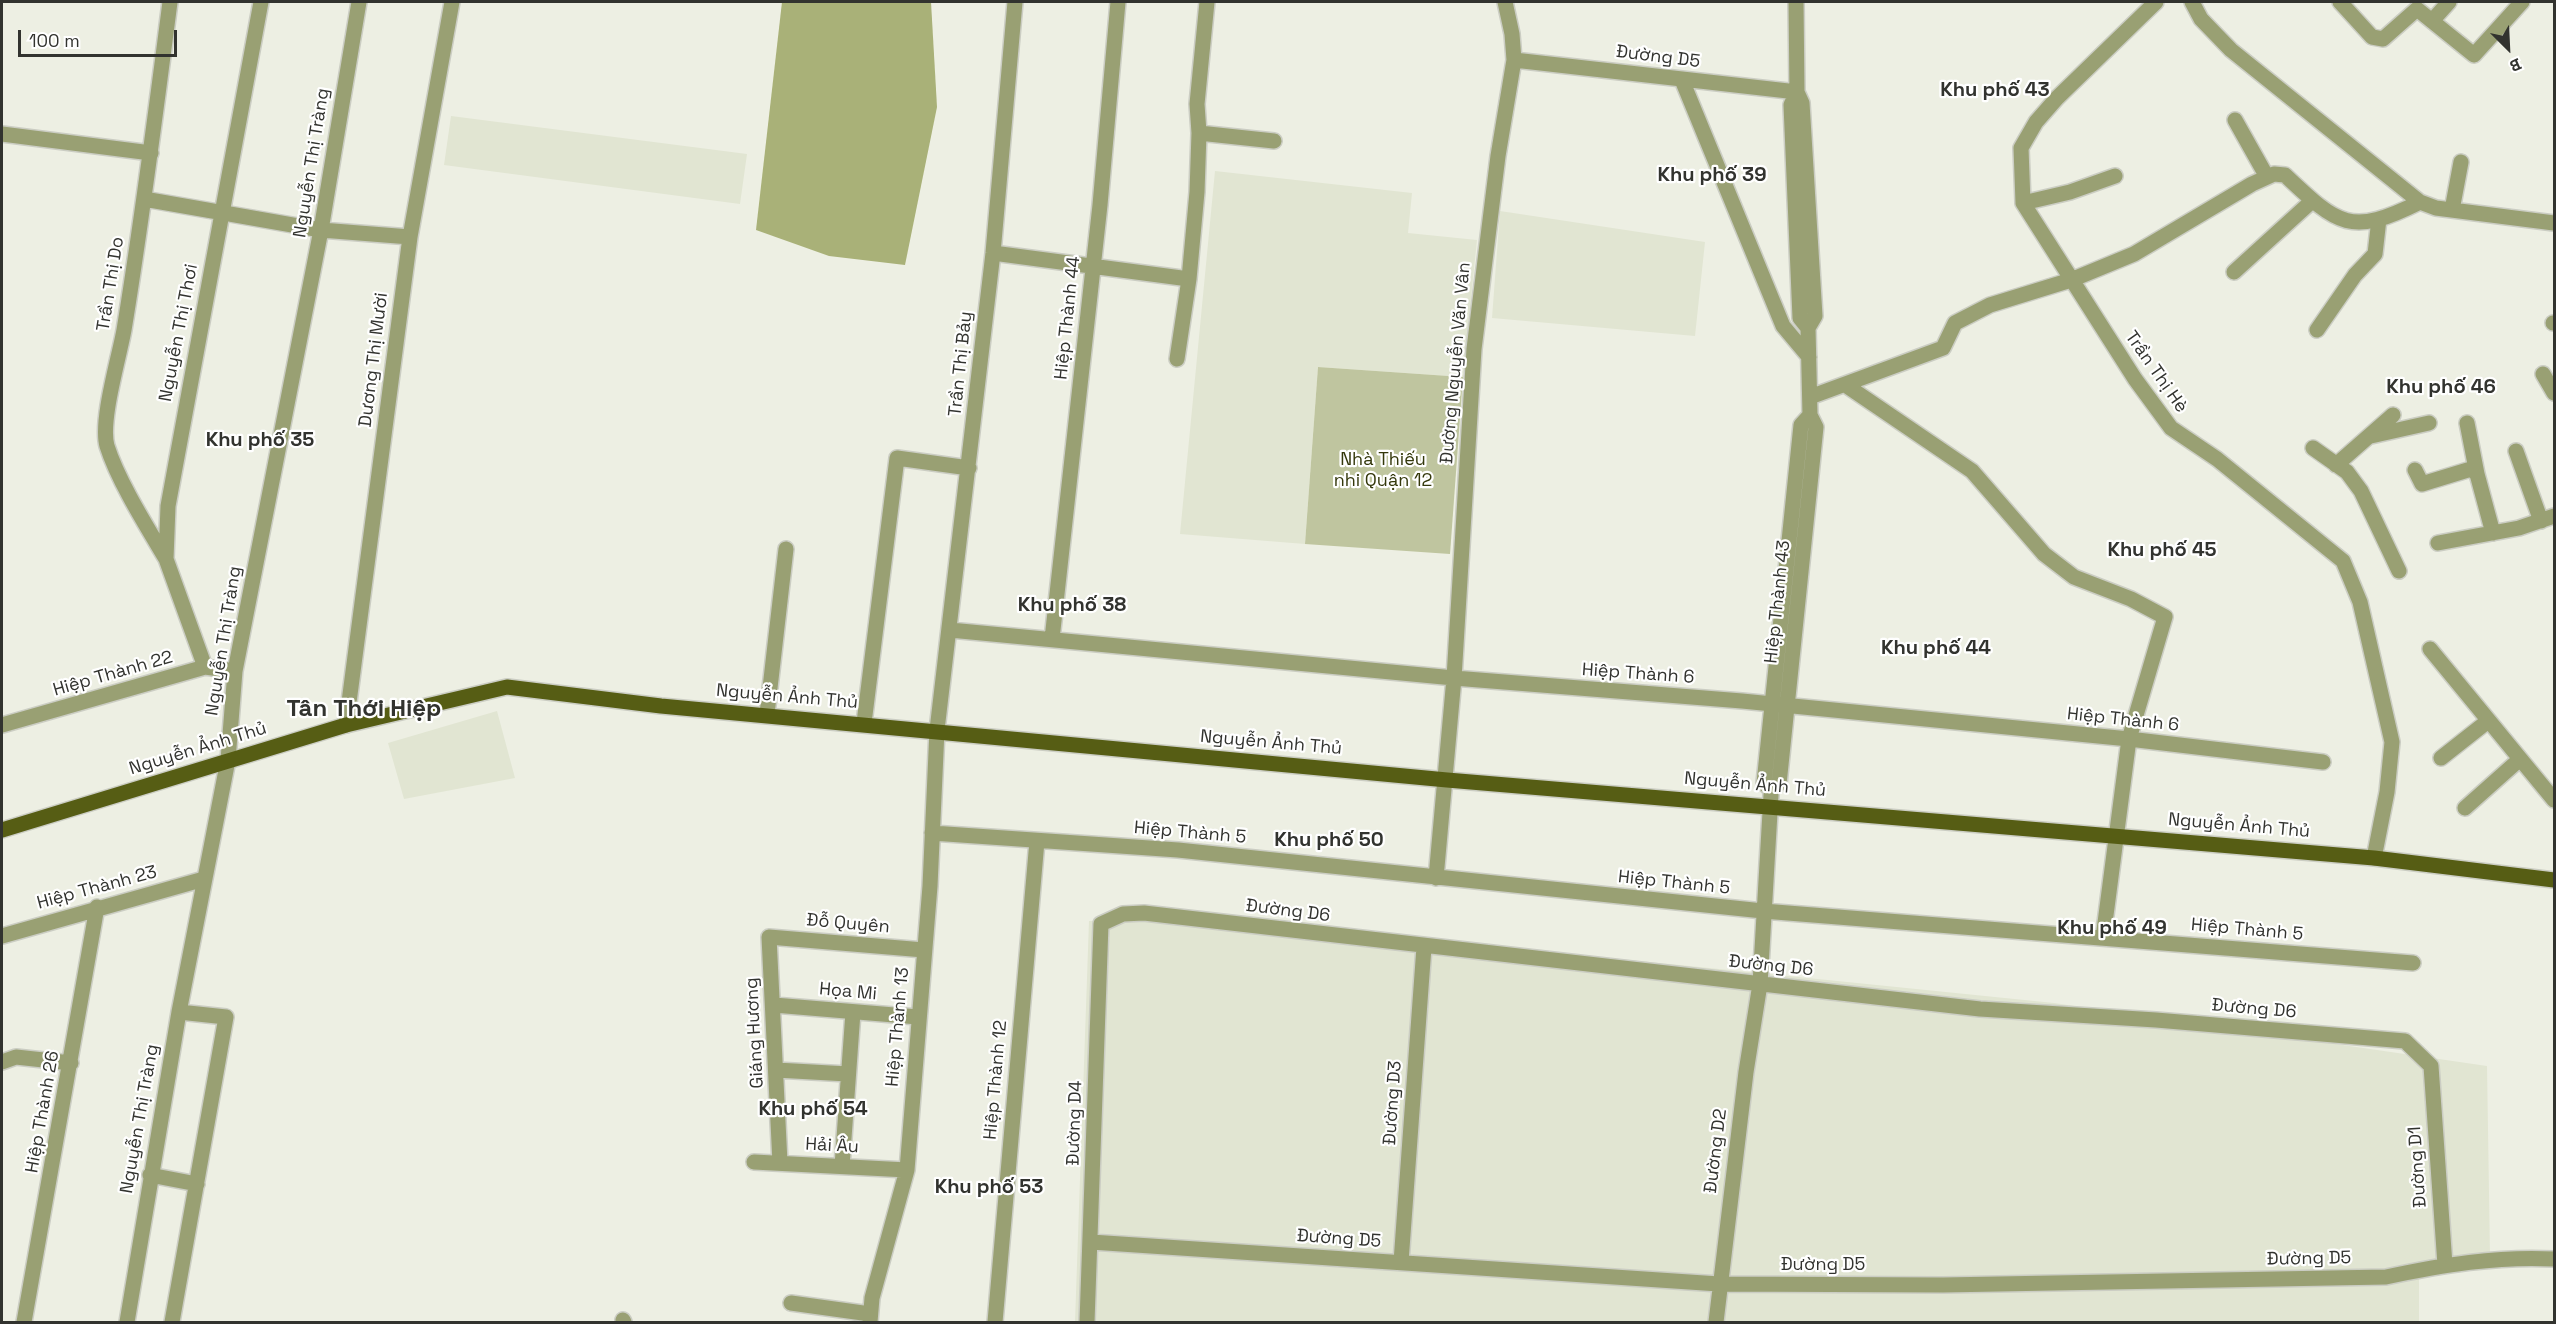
<!DOCTYPE html>
<meta charset="utf-8">
<style>
body{margin:0}
#map{position:relative;width:2556px;height:1324px;overflow:hidden;background:#edefe3;font-family:"Space Grotesk",sans-serif}
canvas{display:block}
.frame{position:absolute;inset:0;border:3px solid #32332f;pointer-events:none}
.north{position:absolute;left:2478px;top:18px;width:60px;height:60px;-webkit-text-stroke:4px #fff;paint-order:stroke;rotate:156deg;font-size:16px;font-weight:700;line-height:24px;text-align:center;color:#32332f}
.north::after{content:'';display:block;margin:auto;width:21px;height:27px;background:#32332f;clip-path:polygon(50% 0,100% 100%,50% 72%,0 100%)}
.scale{position:absolute;left:18px;top:30px;width:159px;height:27px;box-sizing:border-box;border:3px solid #32332f;border-top:0;padding-left:8px;font-size:18px;line-height:21px;white-space:nowrap;color:#32332f;-webkit-text-stroke:4px #fff;paint-order:stroke}
</style>
<div id="map">
<canvas width="2556" height="1324"></canvas>
<div class="frame"></div>
<div class="north">B</div>
<div class="scale">100 m</div>
</div>
<script>
const ctx = document.querySelector('canvas').getContext('2d');
ctx.lineJoin = 'round';
function fill(path, color) { ctx.fillStyle = color; ctx.fill(path, 'evenodd'); }
function stroke(path, color, width, dash) { ctx.strokeStyle = color; ctx.lineWidth = width; ctx.lineCap = dash ? 'butt' : 'round'; ctx.setLineDash(dash || []); ctx.stroke(path); }
function drawText(font, color, halo, rows, align = 'center') {
  ctx.font = font + ' "Space Grotesk",sans-serif'; ctx.lineWidth = 4.5; ctx.setLineDash([]); ctx.textBaseline = 'middle'; ctx.strokeStyle = halo; ctx.fillStyle = color; for (const [text, x, y, turn = 0] of rows) {
    ctx.save(); ctx.translate(x, y); ctx.rotate((+turn || 0) * Math.PI / 180); ctx.textAlign = isNaN(turn) ? turn : align; if (halo) ctx.strokeText(text, 0, 0); ctx.fillText(text, 0, 0); ctx.restore();
  }
}
fill(new Path2D(`
 M451,116l296,38 -7,50 -296,-39z
 M1215,171l197,22 -4,40 69,7 -14,137 -145,-10 -13,177 -125,-10z
 M1500,211l205,31 -10,94 -203,-18z
 M497,711l18,67 -111,21 -16,-56z
 M1089,921l177,2 788,80 433,63 3,190 -71,10v56h-1344z`), '#e1e5d2');
fill(new Path2D(`
 M1318,367l145,10 -13,177 -145,-10z`), '#bfc59f');
fill(new Path2D(`
 M782,2h149l6,105 -32,158 -76,-9 -73,-26z`), '#a9b178');
const minor = new Path2D(`
 M1207,2l-10,102 2,29 75,8
 M1796,2l1,90 -6,13 9,213 8,10
 M2156,2l-99,96 -21,24 -15,26 2,55 112,176 36,49 46,31 126,102 17,41 32,140 -5,50 -13,66
 M2192,2l9,17 30,31 189,152 16,6 118,15
 M2340,2l32,35 11,2 34,-30 57,46 48,-53
 M2432,21l17,-19
 M1514,60l283,32
 M1682,80l101,246 26,31
 M2235,120l32,57
 M2,134l149,19
 M144,199l177,31 89,7
 M2023,203l47,-11 45,-16
 M2452,210l9,-48
 M993,253l196,26 -12,80
 M2234,272l78,-71
 M1189,279l8,-87 2,-59
 M2553,323h1
 M2317,330l38,-55 20,-21 4,-35
 M2543,374l11,19
 M1847,386l125,85 72,83 30,23 57,22 34,18 -36,122 -26,199
 M1810,397l133,-49 12,-25 35,-18 81,-25 63,-26 118,-70 22,-10 11,1c53,50 65,62 135,27
 M2467,423l10,51
 M2371,436l58,-13
 M2313,448l34,24 14,19 38,80
 M2516,451l25,70
 M2336,465l57,-50
 M2415,470l7,14 49,-15 6,5 16,59
 M2438,543l81,-15 35,-12
 M166,559c-19,-32 -48,-78 -59,-113 -7,-25 12,-88 17,-116 18,-109 32,-219 46,-328
 M950,630l504,48 288,23 387,38 194,23
 M1052,639l48,-434 18,-203
 M2430,649l124,151
 M205,667l-39,-108 2,-53 93,-504
 M767,714l19,-165
 M864,723l33,-265 72,10
 M2,725l203,-58 30,4
 M346,725l64,-488 42,-235
 M2441,758l47,-37
 M1771,790l8,-6 37,-357 -6,-12 -2,-87 7,-12 -13,-213 -5,-11
 M1771,790l-7,-7 37,-358 9,-10
 M2465,808l55,-49
 M932,833l246,17 585,61 650,52
 M1436,878l18,-200 20,-329 24,-193 16,-96 -2,-26 -7,-32
 M2,936l202,-57
 M774,1005l144,12
 M2,1062l14,-5 55,6
 M776,1070l72,4
 M754,1162l153,8
 M780,1163l-11,-226 155,13
 M842,1166l11,-154
 M150,1175l47,9
 M1091,1242l628,42 224,1 443,-8c56,-12 111,-21 168,-18
 M1401,1262l23,-315
 M791,1303l79,11
 M623,1320l1,2
 M24,1322l73,-415
 M127,1322l52,-310 49,-252 7,-89 86,-441 38,-228
 M172,1322l54,-305 -47,-5
 M870,1322l2,-24 35,-128 23,-284 7,-156 56,-477 22,-251
 M995,1322l42,-481
 M1087,1322l14,-398 22,-10 21,-1 836,96 176,11 249,21 26,25 14,199
 M1716,1322l30,-250 14,-88 11,-189`);
const major = new Path2D(`
 M2,830l344,-105 161,-38 154,19 786,74 927,78 180,22`);
stroke(minor, '#cbcdc3', 18);
stroke(major, '#cbcdc3', 18);
stroke(minor, '#99a073', 15);
stroke(major, '#565d14', 15);
drawText('18px', '#32332f', '#fff', [
 ["Đường D5",1658,57,7],
 ["Nguyễn Thị Tràng",312,163,-81],
 ["Trần Thị Do",111,284,-81],
 ["Hiệp Thành 44",1068,318,-84],
 ["Nguyễn Thị Thơi",179,333,-79],
 ["Dương Thị Mười",374,360,-83],
 ["Đường Nguyễn Văn Vân",1456,363,-85],
 ["Trần Thị Bảy",961,364,-84],
 ["Trần Thị Hè",2156,372,55],
 ["Hiệp Thành 43",1778,602,-84],
 ["Nguyễn Thị Tràng",224,641,-81],
 ["Hiệp Thành 22",113,674,-16],
 ["Hiệp Thành 6",1638,674,4],
 ["Nguyễn Ảnh Thủ",787,697,5],
 ["Hiệp Thành 6",2123,720,6],
 ["Nguyễn Ảnh Thủ",1271,743,5],
 ["Nguyễn Ảnh Thủ",198,749,-17],
 ["Nguyễn Ảnh Thủ",1755,785,5],
 ["Nguyễn Ảnh Thủ",2239,826,5],
 ["Hiệp Thành 5",1190,833,5],
 ["Hiệp Thành 5",1674,883,6],
 ["Hiệp Thành 23",97,888,-15],
 ["Đường D6",1288,911,7],
 ["Đỗ Quyên",848,924,5],
 ["Hiệp Thành 5",2247,930,5],
 ["Đường D6",1771,966,6],
 ["Họa Mi",848,992,5],
 ["Đường D6",2254,1009,5],
 ["Hiệp Thành 13",898,1027,-85],
 ["Giáng Hương",755,1033,-93],
 ["Hiệp Thành 12",996,1080,-85],
 ["Đường D3",1393,1103,-86],
 ["Hiệp Thành 26",43,1112,-80],
 ["Nguyễn Thị Tràng",140,1119,-80],
 ["Đường D4",1075,1123,-88],
 ["Hải Âu",832,1146,3],
 ["Đường D2",1716,1151,-83],
 ["Đường D1",2418,1167,-94],
 ["Đường D5",1339,1239,4],
 ["Đường D5",2309,1259,-1],
 ["Đường D5",1823,1265]
]);
drawText('18px', '#34380b', '#fff', [
 ["Nhà Thiếu",1383,460],
 ["nhi Quận 12",1383,481]
]);
drawText('bold 20px', '#32332f', '#fff', [
 ["Khu phố 43",1995,91],
 ["Khu phố 39",1712,176],
 ["Khu phố 46",2441,388],
 ["Khu phố 35",260,441],
 ["Khu phố 45",2162,551],
 ["Khu phố 38",1072,606],
 ["Khu phố 44",1936,649],
 ["Khu phố 50",1329,841],
 ["Khu phố 49",2112,929],
 ["Khu phố 54",813,1110],
 ["Khu phố 53",989,1188]
]);
drawText('bold 24px', '#32332f', '#fff', [
 ["Tân Thới Hiệp",364,709]
]);
</script>
